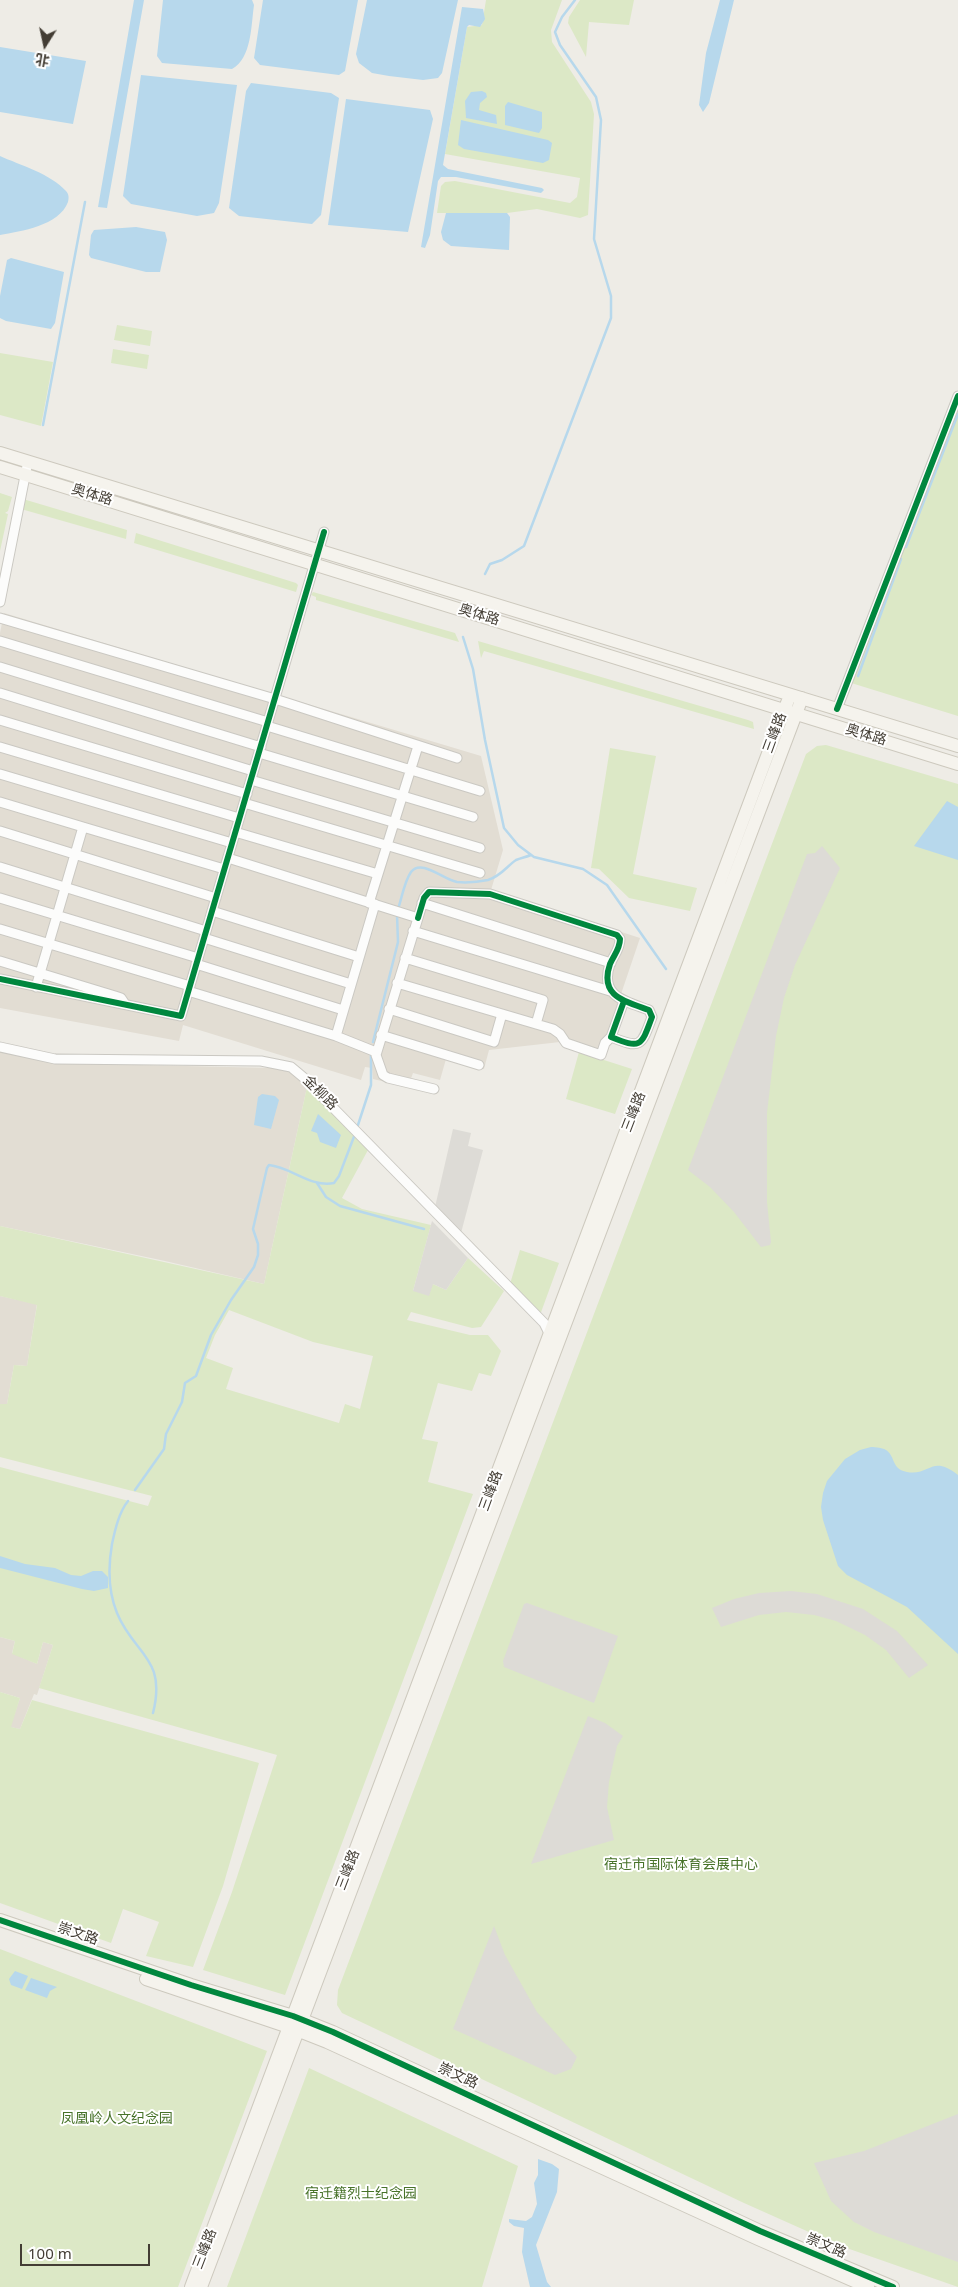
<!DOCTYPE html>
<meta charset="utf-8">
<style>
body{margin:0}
#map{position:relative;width:958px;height:2287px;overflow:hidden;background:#eeece6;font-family:"Noto Sans","Noto Sans SC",sans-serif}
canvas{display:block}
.north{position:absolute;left:20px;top:20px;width:50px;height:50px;-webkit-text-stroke:4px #fff;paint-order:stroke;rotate:190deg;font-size:14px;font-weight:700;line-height:20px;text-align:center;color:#433d34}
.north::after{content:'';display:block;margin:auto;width:18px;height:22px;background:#433d34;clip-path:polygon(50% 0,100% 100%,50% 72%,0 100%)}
.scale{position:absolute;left:20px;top:2244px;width:130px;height:22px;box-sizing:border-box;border:2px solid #433d34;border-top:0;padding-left:6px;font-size:15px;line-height:18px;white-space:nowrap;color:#433d34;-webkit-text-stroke:4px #fff;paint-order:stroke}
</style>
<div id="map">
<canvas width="958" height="2287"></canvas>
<div class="north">北</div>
<div class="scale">100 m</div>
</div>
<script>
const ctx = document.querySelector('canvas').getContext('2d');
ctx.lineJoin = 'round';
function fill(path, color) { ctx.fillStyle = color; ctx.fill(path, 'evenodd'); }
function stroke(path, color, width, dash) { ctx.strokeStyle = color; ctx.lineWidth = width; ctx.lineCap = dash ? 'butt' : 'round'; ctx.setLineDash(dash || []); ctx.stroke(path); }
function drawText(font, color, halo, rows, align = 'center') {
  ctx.font = font + ' "Noto Sans","Noto Sans SC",sans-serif'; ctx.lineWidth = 4; ctx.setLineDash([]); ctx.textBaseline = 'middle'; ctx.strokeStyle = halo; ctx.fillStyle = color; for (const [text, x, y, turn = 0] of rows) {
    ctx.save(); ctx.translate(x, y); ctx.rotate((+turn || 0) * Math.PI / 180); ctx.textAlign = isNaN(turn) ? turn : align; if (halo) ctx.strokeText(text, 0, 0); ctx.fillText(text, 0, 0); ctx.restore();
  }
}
fill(new Path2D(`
 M4,613l477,143 22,94 -12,40 149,48 -40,118 -40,-14 -71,8 -5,19 -38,-10 -6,21 -27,-7 -5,14 -35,-8 -1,-11 -7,-1 -4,13 -178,-55 -4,16 -179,-33v-375z
 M0,1050l55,13 217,5 17,3 18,16 -43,197 -99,-23 -165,-35z
 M0,1296l37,8 -10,62 -13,-1 -7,39h-7z
 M0,1637l15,4 -3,12 25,11 6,-22 10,3 -16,50 -3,-1 -14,35 -10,-2 10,-29 -20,-6z`), '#e2ddd3');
fill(new Path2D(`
 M486,0h76l-11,30 1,12 39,60 3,12 -6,101 -8,3 -43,-9 -30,4h-70l4,-27 4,-4 10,-1 115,22 7,-6 3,-19 -135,-24 22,-127 15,-2z
 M580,0h54l-5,25 -40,-3 -3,35 -18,-34 1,-6z
 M117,325l35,6 -2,15 -36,-6z
 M113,349l36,6 -2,14 -36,-6z
 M0,353l53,9 -12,64 -41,-11z
 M958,399v317l-110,-34z
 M0,493l12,4 -4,14 -3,2 3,1 -8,37z
 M23,499l104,31 -1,9 -105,-30z
 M136,533l160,50 2,2 -2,7 -162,-49z
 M313,592l142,41 4,9 -143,-42v-3l-5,-2z
 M478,641l270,79 5,2 1,7 -270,-78 -3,7z
 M826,745l132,39v1503l-120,-42 -94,-42 -402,-190 -5,-8 1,-15 468,-1236 11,-8z
 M610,748l46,8 -23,118 64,14 -7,23 -61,-13 -30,-29 -8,-1z
 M579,1052l53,17 -17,45 -49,-15z
 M307,1087l61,63 -26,48 20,11 69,16 -18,66 20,-7 13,6 22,-32 36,33 -23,36 -9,1 -61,-16 -4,8 63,15h18l13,16 -10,25 -12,-3 -7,18 -34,-8 -16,56 16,3 -10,40 45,12 -188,501 -82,-25 29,-78 45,-137 -238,-67 14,-43 -10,-3 -6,22 -25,-10 3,-13 -15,-4v-170l148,39 4,-10 -152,-39v-53h7l7,-39 13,1 10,-61 -37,-9v-70l264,58zM229,1310l84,32 60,14 -13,53 -15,-5 -6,19 -113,-34 7,-21 -27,-10 9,-23z
 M520,1250l39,13 -19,52 -30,-31z
 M0,1692l20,6 -9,29 9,2 12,-29 227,63 -36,123 -30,81 -47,-11 13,-34 -36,-13 -12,34 -111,-40z
 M0,1949l267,102 -89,236h-178z
 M309,2068l209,98 -36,121h-255z`), '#dce8c6');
fill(new Path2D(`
 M822,846l18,22 -45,97 -11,33 -8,38 -9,77v89l4,40 -1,3 -9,2 -27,-35 -24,-25 -22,-17 119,-316 8,-1z
 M453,1129l18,4 -3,13 15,4 -22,83 -26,-26z
 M432,1221l36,37 -22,32 -13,-6 -4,12 -16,-5z
 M791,1591l26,3 46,15 34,22 31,34 -19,13 -23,-28 -21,-15 -29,-14 -22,-6 -28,-3 -27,3 -38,12 -9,-19 22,-9 25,-6z
 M527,1603l91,33 -24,67 -90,-36 -1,-6 21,-57z
 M588,1716l17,7 18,13 -6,10 -8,36 -2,25 7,33 -83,24z
 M494,1926l11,29 32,57 40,45 -6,12 -16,6 -102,-46z
 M958,2114v148l-84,-30 -20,-10 -23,-21 -17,-38 50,-12z`), '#dddbd6');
fill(new Path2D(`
 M134,0h10l-37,208 -9,-1z
 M163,0h89l2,5c-3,20 -2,53 -22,64l-70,-6 -5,-7z
 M263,0h95l-13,71 -6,4 -79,-10 -6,-7z
 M367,0h91l-16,73 -4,5 -15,2 -34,-4 -17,-3 -13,-10 -3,-9z
 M720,0h14l-25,103 -6,9 -4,-7 7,-52z
 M462,7l21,2 2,10 -5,8 -11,-2 -2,2 -24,138 5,4 94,19 2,2 -3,3 -85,-16h-15l-3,4 -8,54 -5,13 -4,-1z
 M0,47l86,14 -13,63 -73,-12z
 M141,75l96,10 -18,118 -5,10 -17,3 -66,-12 -8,-8z
 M251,83l80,10 8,5 -18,117 -9,9 -73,-8 -10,-8 17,-117z
 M482,91l4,2 1,4 -7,6 -1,7 17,5 1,9 -31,-6 -1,-17 6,-9z
 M346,99l84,11 3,9 -25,113 -80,-7z
 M508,102l34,10v16l-3,5 -34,-8v-19z
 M461,120l87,20 4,3 -3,17 -6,3 -79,-14 -6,-4z
 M0,156c20,9 51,18 66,35 3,3 3,7 2,11 -9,24 -47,29 -68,33z
 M446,213h61l3,4 -1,33 -58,-4 -8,-6 -2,-8z
 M136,227l29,5 2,8 -7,32h-14l-55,-14 -2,-3 2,-20 3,-5z
 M11,258l53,14 -9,51 -4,6 -45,-8 -6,-3v-22l7,-36z
 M947,801l11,6v53l-44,-14z
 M262,1094l13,2 4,4 -8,29 -17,-4 4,-28z
 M318,1114l23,21 -5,13 -16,-6 -3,-9 -6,-2z
 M871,1447c5,0 12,1 15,3 10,7 5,19 21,22 24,4 24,-18 51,3v179l-51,-47 -60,-32 -9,-9 -15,-46 -2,-13 2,-14 4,-12 18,-22 15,-9z
 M0,1556l25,8 30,4 16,7 10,1 12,-5h9l6,6v11l-14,3 -12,-2 -78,-20 -4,-1z
 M15,1971l13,5 -6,13 -11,-4 -2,-6z
 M31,1978l26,9 -7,4 -3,7 -22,-8z
 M538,2159l14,5 7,5 -2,23 -21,53 11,37 4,5h-21l-8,-35 2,-24 -10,-2 -5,-4v-3l17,2 6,-4 5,-13 -3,-21 4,-8z`), '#b7d8ec');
stroke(new Path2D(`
 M43,425l42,-223
 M906,547l52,-133
 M485,574l5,-10 12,-4 22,-14 87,-228v-22l-17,-57 7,-119 -5,-23 -36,-52 -5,-13 7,-15 13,-17
 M463,637l10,32 12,71 19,88 14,17 16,12 49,12 24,16 59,84
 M858,676l43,-117
 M398,909c4,-11 6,-27 13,-37 10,-14 33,8 46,10 10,1 21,0 31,-2 13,-4 18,-13 28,-20 5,-2 10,-3 15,-5
 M373,1042l25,-100 -1,-27
 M357,1128l14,-43v-31
 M317,1183l9,14 14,9 84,23
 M135,1490l29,-41 2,-15 16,-32 3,-19 11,-7 15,-41 20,-35 23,-33 4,-12v-11l-5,-15 14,-61 2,-3c22,2 42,23 65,18l5,-7 16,-42
 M128,1501c-9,11 -13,29 -16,43 -4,23 -4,47 5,69 17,42 50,44 36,100`), '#b7d8ec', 2.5);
const street = new Path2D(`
 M0,602l28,-141
 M0,618l275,81 182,59
 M0,641l268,81
 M0,667l261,80
 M0,693l253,78
 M837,709l121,-313
 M0,720l247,74
 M267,726l213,65
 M0,747l239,71
 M259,753l214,64
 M0,774l232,69
 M251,780l229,68
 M0,802l83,25
 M244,803l236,70
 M0,831l216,67
 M235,832l143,42
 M228,858l190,60 -42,137 7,20 5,3 46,11
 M0,867l206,64
 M0,898l198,60
 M369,903l49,-157
 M422,903l189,60
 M375,904l-39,132 40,16
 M212,911l147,46
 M418,918l6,-20 5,-6 61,2 127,41 3,4c0,10 -6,16 -10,25 -11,32 14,37 39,46l3,7c-11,30 -11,32 -41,20l13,-36
 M0,929l190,57
 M413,931l197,60
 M204,938l147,46
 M405,958l138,42 -7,24
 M0,961l115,35 6,2 4,6
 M196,964l147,46
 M0,979l181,37 143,-484
 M397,983l156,46 7,5 6,9 35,12 4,-12 6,-6
 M36,987l47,-160 141,42
 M188,991l148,45
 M389,1009l105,33 8,-28
 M381,1035l98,30
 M0,1047l55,12 206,2 30,6 12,10 241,246 5,10`);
const secondary = new Path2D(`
 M0,453l958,293
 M0,467l958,297
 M0,1920l191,65 102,31 40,16 427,199 133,56
 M146,1979l143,48 38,15 431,197 110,48
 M191,2287l599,-1592
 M201,2287l601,-1589`);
stroke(street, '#cac8c2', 11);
stroke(secondary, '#cdc9be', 14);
stroke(street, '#fcfcfb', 9);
stroke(secondary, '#f5f3ed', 12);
stroke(new Path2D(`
 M837,709l121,-313
 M418,918l6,-20 5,-6 61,2 127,41 3,4c0,10 -6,16 -10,25 -11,32 14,37 39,46l3,7c-11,30 -11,32 -41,20l13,-36
 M0,979l181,37 143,-484
 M0,1920l191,65 102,31 40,16 427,199 133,56`), '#00873e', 6);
drawText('14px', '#433d34', '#fff', [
 ["奥体路",92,495,17],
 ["奥体路",479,615,17],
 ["三峰路",775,733,-70],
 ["奥体路",866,735,17],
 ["金柳路",320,1093,45],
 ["三峰路",634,1112,-69],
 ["三峰路",491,1491,-70],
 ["三峰路",348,1870,-69],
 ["崇文路",78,1934,19],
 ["崇文路",458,2076,25],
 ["崇文路",826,2246,23],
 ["三峰路",205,2249,-69]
]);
drawText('14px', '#477229', '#fff', [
 ["宿迁市国际体育会展中心",681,1865],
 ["凤凰岭人文纪念园",117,2119],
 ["宿迁籍烈士纪念园",361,2194]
]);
</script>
